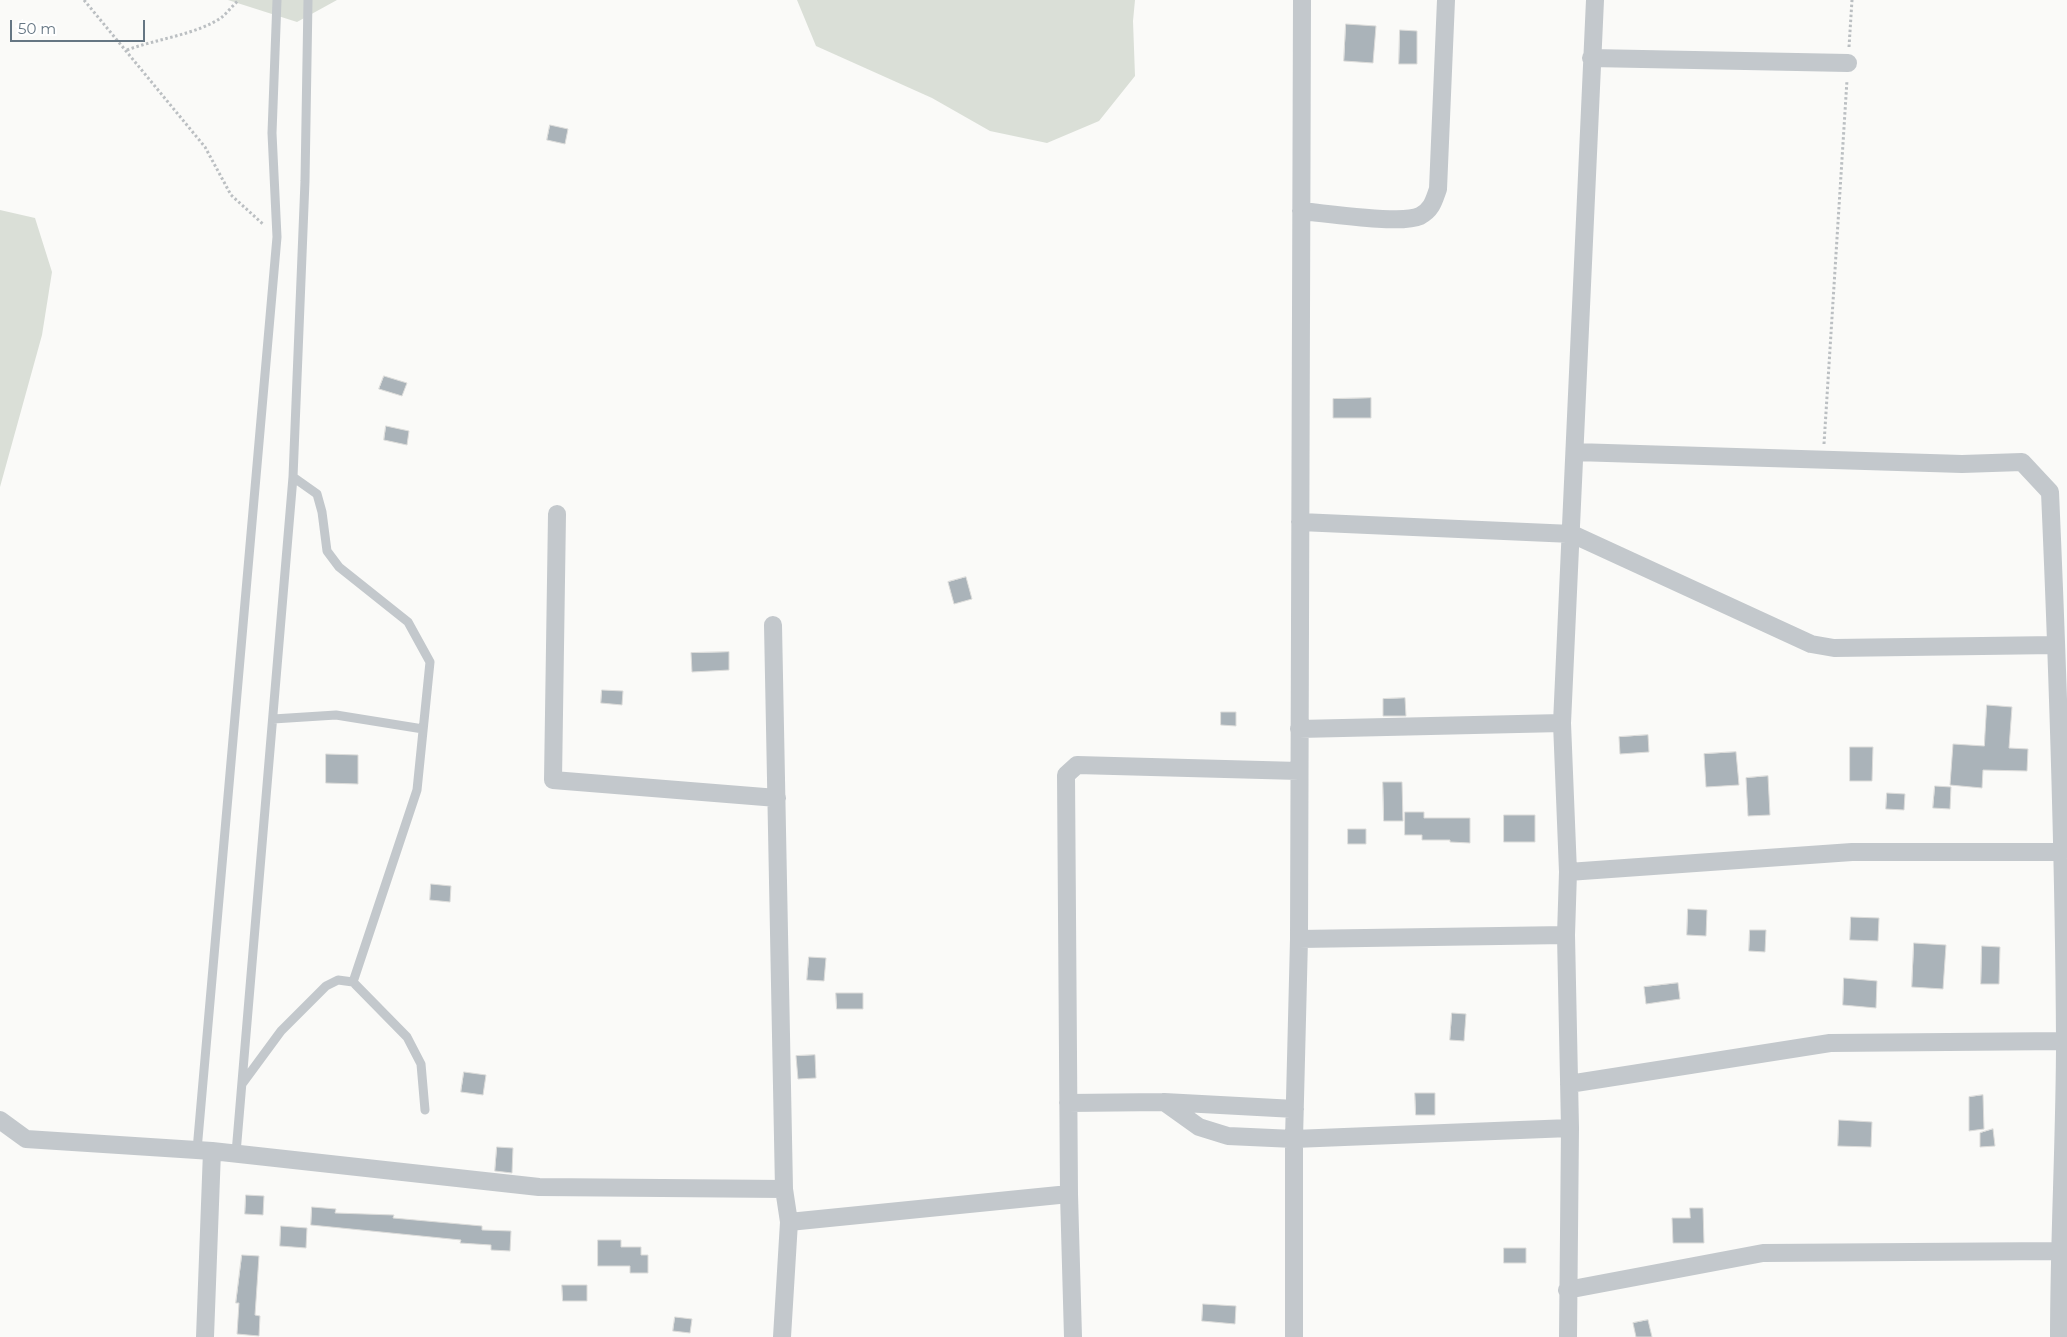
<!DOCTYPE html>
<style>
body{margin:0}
#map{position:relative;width:2067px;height:1337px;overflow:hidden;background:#fafaf8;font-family:Montserrat,sans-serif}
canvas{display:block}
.scale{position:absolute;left:10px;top:20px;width:135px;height:22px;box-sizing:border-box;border:2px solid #657683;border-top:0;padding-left:6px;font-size:15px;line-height:18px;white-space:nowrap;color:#657683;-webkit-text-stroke:4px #fff;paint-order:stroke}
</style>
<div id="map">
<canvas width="2067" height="1337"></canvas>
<div class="scale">50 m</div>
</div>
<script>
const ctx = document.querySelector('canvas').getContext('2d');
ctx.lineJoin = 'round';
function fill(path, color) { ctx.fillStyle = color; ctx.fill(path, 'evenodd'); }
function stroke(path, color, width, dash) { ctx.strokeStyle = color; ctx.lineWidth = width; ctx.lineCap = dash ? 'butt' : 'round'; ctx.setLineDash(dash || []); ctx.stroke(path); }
fill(new Path2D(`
 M228,0h109l-40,22z
 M797,0h338l-2,21 2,55 -36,45 -52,22 -57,-12 -58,-33 -116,-52z
 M0,210l35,8 17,54 -10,63 -42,152z`), '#dadfd7');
const building = new Path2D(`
 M1346,24l30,2 -3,37 -29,-2z
 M1400,30l17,1v33h-18z
 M550,125l18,4 -3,15 -18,-4z
 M384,376l23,7 -5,13 -23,-7z
 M1371,398v20h-38v-19z
 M386,426l23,5 -2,14 -23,-5z
 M966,577l6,22 -18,5 -6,-22z
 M729,652v18l-37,2 -1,-19z
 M602,690l21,1 -1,14 -21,-2z
 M1405,698l1,18h-23v-17z
 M1987,705l25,2 -3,41 19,1 -1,22 -44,-1 -1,18 -32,-3 3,-41 31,2z
 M1221,712h15v14l-15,-1z
 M1648,735l1,17 -29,2 -1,-17z
 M1850,747h23l-1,34h-22z
 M1736,752l3,33 -33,2 -2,-33z
 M326,754l32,1v29l-32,-1z
 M1768,776l2,39 -22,1 -2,-38z
 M1383,782h19l1,39h-19z
 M1935,786l16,1 -1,22 -17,-1z
 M1887,793l18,1 -1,16 -18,-1z
 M1405,812h19v6h46v25l-20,-1v-2h-28v-5h-17z
 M1504,815h31v27h-31z
 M1348,829h18v15h-18z
 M431,884l20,2 -1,16 -20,-2z
 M1688,909l19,1 -1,26 -19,-1z
 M1851,917l28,1 -1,23 -28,-1z
 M1750,930h16l-1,22 -16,-1z
 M1914,943l32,2 -3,44 -31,-2z
 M1982,946l18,1 -1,37h-18z
 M809,957l17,1 -2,23 -17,-1z
 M1844,978l33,3 -1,27 -33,-3z
 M1678,983l2,16 -34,5 -2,-17z
 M836,993h27v16h-26z
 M1452,1013l14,1 -2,27 -14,-1z
 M815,1055l1,23 -18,1 -2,-23z
 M464,1072l22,3 -3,20 -22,-3z
 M1415,1093h20v22h-19z
 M1983,1095l1,34 -15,2v-34z
 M1839,1120l33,2 -1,25 -33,-1z
 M1993,1129l2,17 -15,1v-14z
 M497,1147l16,1 -1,25 -17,-2z
 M246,1195l18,1 -1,19 -18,-1z
 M312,1207l24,2 -1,4 59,2 -1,3 89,8v4l29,1 -1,20 -19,-1v-5l-31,-2 1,-3 -150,-15z
 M1690,1208h13l1,35h-31l-1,-25h18z
 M281,1226l26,2 -1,20 -26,-2z
 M598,1240h23v7h20v8h7v18h-18v-7h-32z
 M1504,1248h22v15h-22z
 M242,1255l17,1 -4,59 5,1 -1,20 -22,-2 2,-31h-3z
 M562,1285h25v16h-24z
 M1203,1304l33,2 -1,18 -33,-3z
 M675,1317l17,2 -2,14 -17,-2z
 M1648,1320l4,17h-16l-3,-14z`);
fill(building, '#aab3b9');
stroke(building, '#dcdcda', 1);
stroke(new Path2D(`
 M84,0l121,147 26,48 33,30
 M1849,47l3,-47
 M127,50c29,-11 72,-16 95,-33 6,-5 11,-12 17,-17
 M1824,444l23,-364`), '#bbbfc2', 3, [2.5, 2.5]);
stroke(new Path2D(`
 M293,477l24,17 5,18 5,39 12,16 69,55 22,40 -13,128 -64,192
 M273,719l63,-4 87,14
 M242,1084l39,-53 45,-45 12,-6 15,2 54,55 14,27 4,46
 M197,1150l80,-913 -5,-104 5,-133
 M236,1153l57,-676 12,-296 3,-181`), '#c3c8cc', 9);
stroke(new Path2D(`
 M1591,58l257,5
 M1301,211c24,2 100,14 119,5 12,-6 14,-16 18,-27l8,-189
 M1575,452l387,12 60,-2 28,30c8,183 14,365 15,548 0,99 -6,198 -6,297
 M557,514l-4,266 224,18
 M1300,522l272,12 239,110 23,4 222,-3
 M773,625l11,564 5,33 -7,115
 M1299,729l263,-6
 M1568,872l284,-20h209
 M1299,939l267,-4
 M1569,1084l261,-41 235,-2
 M1164,1102l35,25 29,9 66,3 276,-11
 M1068,1103l96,-1 131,7
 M0,1120l26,19 186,12 327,36 245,2
 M789,1222l280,-28
 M1567,1290l196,-37 296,-2
 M205,1337l7,-186
 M1073,1337l-4,-143 -3,-419 11,-10 222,6
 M1294,1337v-198l5,-200 3,-939
 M1568,1337l2,-209 -4,-193 2,-63 -6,-149 33,-723`), '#c3c8cc', 18);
</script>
